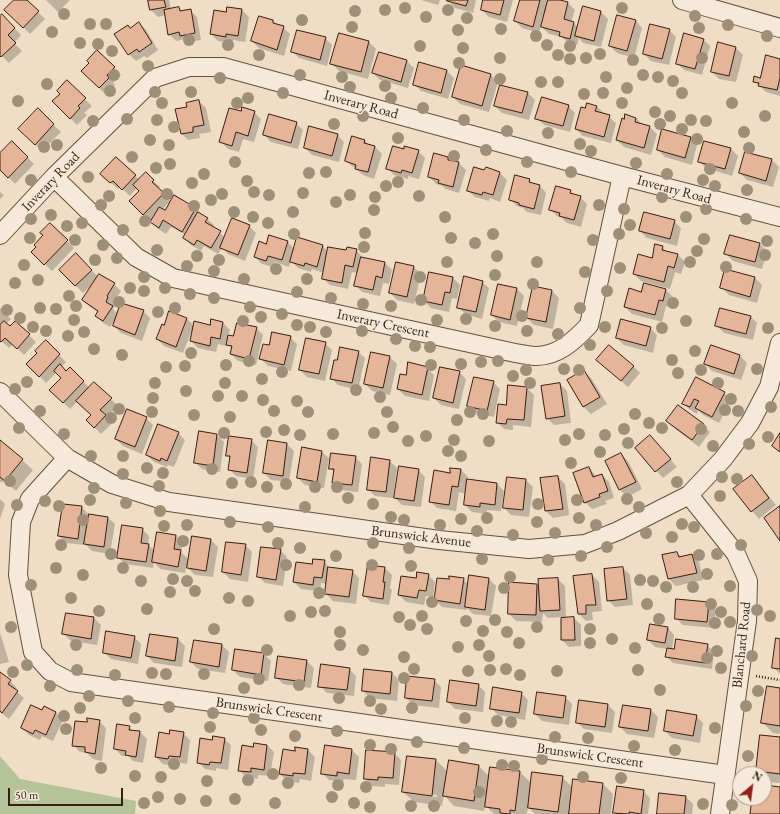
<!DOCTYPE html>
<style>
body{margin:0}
#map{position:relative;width:780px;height:814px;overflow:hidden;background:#efdec5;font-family:"EB Garamond",serif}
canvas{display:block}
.north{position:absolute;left:732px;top:766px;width:40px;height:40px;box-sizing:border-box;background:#f5ead9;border:1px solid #a99889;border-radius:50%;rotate:29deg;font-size:11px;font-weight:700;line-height:16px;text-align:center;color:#381e11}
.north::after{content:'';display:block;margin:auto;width:14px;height:18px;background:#8f2418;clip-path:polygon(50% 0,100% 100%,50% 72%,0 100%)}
.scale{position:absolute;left:8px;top:788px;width:115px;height:18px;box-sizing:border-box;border:2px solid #381e11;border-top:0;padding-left:5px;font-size:12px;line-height:14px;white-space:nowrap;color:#381e11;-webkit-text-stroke:3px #f5ead9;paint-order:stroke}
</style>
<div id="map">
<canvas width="780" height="814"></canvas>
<div class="north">N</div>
<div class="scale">50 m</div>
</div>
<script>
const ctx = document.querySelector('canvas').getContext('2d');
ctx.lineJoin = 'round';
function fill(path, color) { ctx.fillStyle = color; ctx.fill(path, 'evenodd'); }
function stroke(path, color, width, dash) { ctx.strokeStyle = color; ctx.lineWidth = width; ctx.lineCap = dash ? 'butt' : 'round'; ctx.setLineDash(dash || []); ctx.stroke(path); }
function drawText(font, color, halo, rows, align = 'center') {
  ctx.font = font + ' "EB Garamond",serif'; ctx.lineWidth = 3; ctx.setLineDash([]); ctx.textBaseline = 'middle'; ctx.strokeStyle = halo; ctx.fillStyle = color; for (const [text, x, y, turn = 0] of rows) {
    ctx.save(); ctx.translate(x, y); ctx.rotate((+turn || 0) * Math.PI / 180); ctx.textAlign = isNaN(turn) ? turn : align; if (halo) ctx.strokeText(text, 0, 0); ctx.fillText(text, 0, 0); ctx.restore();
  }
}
fill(new Path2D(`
 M0,756l20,23 116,22 -1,13h-135z`), '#b6c297');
fill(new Path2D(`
 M15,0h11l19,19 -15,15 -24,-24z
 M46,0h24l-12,12z
 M149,0h20l2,10 8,-2 3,3 8,-1 7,7 4,23 -13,2 -3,-3 -9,2 -7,-7 -3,-19 -8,2 -7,-7z
 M421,0h19l-2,5z
 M448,0h28l-3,13 -18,-5z
 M484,0h29l-6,22 -18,-5 -7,-7z
 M521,0h25l2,3 1,-3h7l12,3 7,7 -4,12 8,5 5,-20 17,5 7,7 -7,28 -18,-4 -4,-5 -2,7 -10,-3 -5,-5 -13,-3 -8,-8 -2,7 -17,-5 -7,-7z
 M242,10l7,7 -4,25 -12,-2v3l-15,-2 -7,-7 16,-21z
 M2,15l19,20 -7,8 8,8 -13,12 -9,-9v-37z
 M273,21l4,4 6,2 7,7 -6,22 -25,-8 -7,-7z
 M636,21l6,7 -8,30 -17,-5 -7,-7z
 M139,23l7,7 12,20 -11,8 -3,-2 -8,5 -7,-7 1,-25z
 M669,30l7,7 -7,28 -18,-4 -7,-7z
 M339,34l30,8 7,7 -8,30 -29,-8 -7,-7z
 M325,38l7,7 -5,21 -28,-8 -7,-7z
 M703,39l7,7 -8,29 -18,-5 -7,-7z
 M719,44l17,4 7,7 -7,27 -17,-3 -7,-7z
 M97,51l24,24 -8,8 2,2 -9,10 -23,-24 8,-8z
 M780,60v36l-14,-4 -12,-11 7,-2z
 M407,61l7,7 -6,20 -28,-8 -7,-7z
 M420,64l27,7 7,7 -6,21 -27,-8 -7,-7z
 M491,75l7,7 -9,30 -29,-8 -7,-7z
 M67,82l25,24 -8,7 3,2 -10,10 -24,-24 8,-7z
 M528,93l7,7 -6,20 -27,-7 -7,-7z
 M199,101l7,7 5,24 -12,2 1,4 -12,2 -7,-7z
 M568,106l7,7 -5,19 -26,-7 -7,-7z
 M596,106l20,17 -5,20 -28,-7 -7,-7z
 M38,110l23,22 -19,19 -16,-15z
 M241,112h13l7,7 -7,23 -11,-3 -4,13 -11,-3 -7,-7z
 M626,116l10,2 7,7 7,2 7,7 -6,21 -27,-8 -7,-7 5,-20h3z
 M296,123l7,7 -5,19 -27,-7 -7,-7z
 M337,135l7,7 -5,20 -27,-7 -7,-7z
 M690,138l7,7 -5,20 -27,-8 -7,-7z
 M365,141l4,4 6,2 7,7 -8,25 -11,-4 -17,-14z
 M12,142l22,22 -19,20 -15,-15v-15z
 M704,142l27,7 7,7 -6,20 -26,-8 -7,-7z
 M404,150l14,1 7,7 -6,21 -11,-3v3l-14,-4 -7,-7z
 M745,153l27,7 7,7 -6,20 -26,-7 -7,-7z
 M448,158l3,4 8,1 7,7 -7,23 -13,-4 -4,-3 -6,-2 -7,-7z
 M500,173l7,7 -7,22 -10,-4 -1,3 -14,-4 -7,-7z
 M146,174l14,13 -2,2 12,12 -8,9 3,1 9,-15 21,13 19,16 -2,3 13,9 24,-11 7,7 -11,28 -17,-7 -6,-6 -4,6 -14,-8 -3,5 -10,-6 -7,-7 2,-3 -15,-8 -5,7 -8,-5 -21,-21 3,-17 -3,-3 -7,8 -10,-9 -2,2 -9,-8 26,-5 5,4z
 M529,180l5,5 6,1 6,7 -5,22 -14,-3 -4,-4 -6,-2 -7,-7z
 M570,191l4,4 6,2 7,7 -6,23 -14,-4 -5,-5 -5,-2 -7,-7z
 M0,192l4,3 -4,4z
 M674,221l7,7 -4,18 -30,-8 -7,-7z
 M50,224l24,24 -22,23 -20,-19 5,-5z
 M298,239l25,7 5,6 28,-2 7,8 22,5 7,7 -3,14 -6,-1 -3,13 -18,-4 -7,-7 3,-12 -6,-1 -4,17 -18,-4 -7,-7 1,-5 -12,-4 -1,3 -13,-4 -7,-7 -2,6 -14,-5 -2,5 -11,-3 -7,-7 12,-12 21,-3 6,7z
 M760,244l7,7 -5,18 -29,-8 -7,-7z
 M662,247l5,5 11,3 7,7 -4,12 -6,-2 -5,17 -29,-8 -7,-7 18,-15z
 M76,255l22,22 16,7 7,7 -8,12 2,2 -2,4 5,5 25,-3 7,7 -8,23 -21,-8 -7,-7 1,-6 -5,7 -7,-4 -7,-7 2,-4 -8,-5 -7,-7 12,-18 -12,11 -23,-23z
 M414,267l7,7 -7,30 -17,-4 -7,-7z
 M726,270l29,8 7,7 -5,18 -28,-8 -7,-7z
 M430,273l23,5 7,7 -3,14 -5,-1 -3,14 -18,-4 -7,-7z
 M482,282l7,6 -7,31 -17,-5 -7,-7z
 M644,284l22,6 7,7 -3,10 -4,-1 -4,16 -30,-8 -7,-7 17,-14z
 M499,285l18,4 7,7 -7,30 -18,-4 -7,-7z
 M534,288l18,3 7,7 -6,31 -19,-4 -7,-7z
 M0,308l11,11 -5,5 4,4 5,-6 21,20 -12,13 -11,-11 -4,4 -9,-8z
 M750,316l7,7 -4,17 -29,-7 -7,-7z
 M187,319l7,7h16l13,-3 7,7 -2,6 6,2 22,-10 7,7 -7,30 -18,-4 -7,-7 1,-5 -5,-5 -1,2 -8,-2 -2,8 -18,-4 -7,-7 2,-11h-1l-9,23 -19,-7 -7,-7 8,-13z
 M650,328l7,7 -4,18 -29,-8 -7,-7z
 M290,337l7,7 -6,27 -23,-5 -7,-7 9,-13z
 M46,342l20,20 -5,5 5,5 4,-3 20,19 4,-5 24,23 -12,12 6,5 -11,11 -14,-14 5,-5 -14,-14 -8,8 -19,-19 11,-12 -5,-6 -11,11 -18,-19 11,-11z
 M325,343l7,7 -7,31 -18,-4 -7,-7z
 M358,352l7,6 -7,32 -20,-5 -7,-7 7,-16z
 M372,353l18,4 7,7 -7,31 -18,-4 -7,-7z
 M740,356l7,7 -6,17 -29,-9 -7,-7z
 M597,360l36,6 7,7 -12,14z
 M427,368l7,7 -5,26 -24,-5 -7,-7 8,-13z
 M584,371l7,7 16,26 -16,10 -7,-7 -15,-27z
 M459,372l7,7 -7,30 -18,-4 -7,-7z
 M697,378l27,15 7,7 -12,23 -16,-8 -5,-5 -1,4 -7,-4 -7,-7z
 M493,382l7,7 -6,28 -18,-4 -7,-7z
 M560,384l7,7 4,32 -17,2 -7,-7z
 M527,388l7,7 -3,32 -18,-2v5l-9,-1 -7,-7 10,-16z
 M678,407l25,18 7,7 -11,15 -25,-19 -7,-7z
 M146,418l7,7 -11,29 -19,-8 -7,-7z
 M199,432l18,3 7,7 -4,30 -18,-3 -7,-7z
 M178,433l7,7 -11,27 -6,-2 -1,2 -13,-5 -7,-7z
 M650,436l27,31 -14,11 -27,-30z
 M251,440l7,7 -5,32 -17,-3 -7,-7 2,-10 -4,-4z
 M0,441l22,19 11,10 -17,21 -13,-10 -1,2 -2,-2z
 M287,444l7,7 -5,31 -18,-2 -7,-7z
 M303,448l19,4 7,6 -5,30 -19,-3 -7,-7z
 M621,454l7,7 14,28 -15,8 -7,-7 -14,-28z
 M355,457l7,7 -4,28 -18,-2 -7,-7 2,-10 -5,-5z
 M390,461l7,7 -4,30 -18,-2 -7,-7z
 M589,468l8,9 5,-2 7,7 5,16 -9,3 2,3 -15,5 -7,-7z
 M451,469l10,1 7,7 -1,3 30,4 7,7 -3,20 -14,-1v4l-15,-2 -7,-7 1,-11 -7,-2 -3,19 -19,-3 -7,-7 20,-27z
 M418,470l7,7 -4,30 -19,-2 -7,-7z
 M752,476l24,29 -17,14 -24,-30z
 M558,477l7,7 4,31 -16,3 -7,-7z
 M526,480l7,7 -4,30 -18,-2 -7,-7z
 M0,499l5,5 -5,15z
 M82,507l7,8 19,3 7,6 -5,30 -18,-3 -7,-7v1l-19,-2 -7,-7z
 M142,529l7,7 -1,8 7,8 21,-16 7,7 -2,9 8,8 22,-20 7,7 -5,30 -18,-2 -9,-9 -1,7 -25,-4 -6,-7 -1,6 -28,-4 -7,-7z
 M245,545l7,7 -4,30 -18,-3 -7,-7z
 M280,550l7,7 -4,29 -18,-3 -7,-7z
 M677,553l5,4 10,-2 7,7 4,18 -27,6 -7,-7 -6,-23z
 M324,561l7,8 21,2 7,7 -3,26 -23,-3 -7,-7 1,-10 -6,-1 -1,8 -19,-2 -7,-7 19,-16z
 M385,568l7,7 -2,13 2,2 -3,15 -18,-3 -7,-7z
 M623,568l7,7 3,30 -18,2 -7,-7z
 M428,575l7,7 -2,15 -7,-1 -2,9 -18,-3 -7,-7 18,-16z
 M592,575l7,7 3,29 -10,1 1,8 -7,1 -7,-7z
 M463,579l6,6 20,-6 7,7 -5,30 -18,-2 -6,-6v2l-25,-3 -7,-7 15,-20z
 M558,579l7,7 1,33 8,-1 7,7v21l-12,1 -7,-7v-23l-14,1 -5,-5 -1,9 -26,-1 -7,-7 28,-29 3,3z
 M709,603l7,7 -2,18 -31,-3 -7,-7z
 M94,618l7,7 -4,20 -26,-4 -7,-7z
 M668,628l6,7 -2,15 35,-5 7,7 -2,17 -39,-6 -7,-7 1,-7 -12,-2 -7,-7z
 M0,633l9,29 -9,2z
 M150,635l28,4 7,7 -3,21 -28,-4 -7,-7z
 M134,637l7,7 -3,20 -27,-5 -7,-7z
 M780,640v34l-7,-7z
 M222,645l7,7 -4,21 -27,-4 -7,-7z
 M236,650l28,4 7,7 -3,20 -28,-4 -7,-7z
 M279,657l28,4 7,7 -3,20 -28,-4 -7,-7z
 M349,669l7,7 -2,20 -27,-3 -7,-7z
 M392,673l7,7 -2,21 -27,-3 -7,-7z
 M0,674l10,7 7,7 -2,2 9,8 -15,21 -9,-7z
 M434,680l7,7 -2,21 -26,-3 -7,-7z
 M478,685l7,7 -2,20 -28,-3 -7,-7z
 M780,689v45l-7,-1 -11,-11z
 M521,693l7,7 -3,20 -27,-5 -7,-7z
 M565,697l7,7 -3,21 -27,-4 -7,-7z
 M580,701l28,4 7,7 -3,21 -28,-4 -7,-7z
 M44,708l12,5 7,7 -10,21 -11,-5 -2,4 -11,-5 -7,-7 21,-17z
 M651,710l7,7 -4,21 -27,-4 -7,-7z
 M696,716l7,7 -3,20 -28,-5 -7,-7z
 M99,721l7,7 -4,33 -9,-2 -6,-6 -7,-1 -7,-7 14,-22z
 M129,727l5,5h6l7,7 -4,24 -10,-2 -5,-5h-6l-7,-7z
 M183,733l7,7 -3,24 -12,-2v4l-12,-2 -7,-7 14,-22z
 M780,738v45l-13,-1 -3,-4v-4h-4l-3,-3z
 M224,739l7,6 -3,25 -12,-2v3l-11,-2 -7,-7 15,-21z
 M267,745l7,7 -4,24 -12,-1v4l-12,-2 -7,-7 15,-22z
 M296,748l12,2 7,7 -4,24 -11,-2 -1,4 -12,-2 -7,-7 16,-22z
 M352,750l7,7 -3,23 -12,-1 -1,3 -14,-2 -7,-7z
 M394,753l7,7 -2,25 -14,-1v3l-13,-1 -7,-7z
 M408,757l28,3 12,12 31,-6 11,11 1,-9 29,4 12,12 30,-7 11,11 30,-4 10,10 -2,20h-76l-7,-7 -1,7h-33l-9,-9 -1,6 -30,-5 -10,-11 -2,11 -28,-4 -11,-10zM414,792l23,3v2l-23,-3z
 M618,787l25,4 7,7 -2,16h-33l-1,-1z
 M686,797l7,7 -1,10h-34z`), '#0003');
const building = new Path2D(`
 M14,0h13l12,11 -16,17 -19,-18z
 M148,0h16l2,7 -16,3z
 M447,0h21l-2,6 -19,-5z
 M483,0h21l-4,15 -19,-5z
 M520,0h20l-7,27 -19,-6z
 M548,0h12l8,2 -4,17 10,3 -4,17 -11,-3 1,-4 -19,-5z
 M583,6l18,5 -7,30 -19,-5z
 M179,7l1,4 11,-2 4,24 -15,3 -1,-4 -11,3 -4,-25z
 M227,7l15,2 -4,27 -12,-2v3l-16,-3 4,-24 12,2z
 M2,14l13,14 -7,7 8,8 -15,14 -1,-1v-40z
 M617,15l19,5 -9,31 -18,-5z
 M259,16l14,4v3l11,3 -7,24 -26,-9z
 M139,22l13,21 -13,9 -2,-3 -9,6 -14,-21 14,-9 2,3z
 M650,24l20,5 -8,30 -19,-5z
 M297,30l29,7 -6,23 -29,-8z
 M339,33l30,8 -8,31 -31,-8z
 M684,33l20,6 -9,30 -19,-5z
 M718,42l18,5 -7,29 -18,-4z
 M97,50l18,17 -8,8 2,3 -10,10 -18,-17 8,-8 -2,-2z
 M379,52l28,8 -6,22 -29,-9z
 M766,55l14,4v19l-3,12 -19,-4 1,-3 -6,-1 1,-6 6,2z
 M419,62l28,8 -6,23 -28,-8z
 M461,65l30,9 -9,32 -30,-9z
 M67,80l19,18 -8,8 2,2 -10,11 -18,-18 8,-7 -3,-3z
 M500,85l28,7 -6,21 -28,-7z
 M542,97l27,8 -6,21 -28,-7z
 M199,100l5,25 -11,2v5l-12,2 -6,-25 12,-2 -1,-4z
 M587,103l10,3 -2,5 15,4 -6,22 -29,-8 6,-22 4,1z
 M242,107l13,4 -7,25 -12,-4 -4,14 -13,-4 10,-34 12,3z
 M38,108l16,16 -19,21 -17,-16z
 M269,114l28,8 -6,21 -28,-8z
 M625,114l11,4 -1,4 15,4 -6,22 -28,-8 6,-22 2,1z
 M309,126l29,8 -6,22 -28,-8z
 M662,129l29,8 -6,21 -28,-8z
 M352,136l13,4 -1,3 11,3 -7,26 -13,-3 1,-4 -11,-4z
 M12,141l16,16 -20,21 -8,-8v-17z
 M704,141l27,7 -6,21 -27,-7z
 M393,146l11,3v-3l15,4 -7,23 -10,-3 -1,3 -15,-4z
 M745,152l27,7 -6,22 -27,-8z
 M434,153l14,4v3l11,2 -6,25 -15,-4 1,-3 -11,-3z
 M116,157l20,18 -14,15 -9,-9 -3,2 -10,-9z
 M474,167l10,3 2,-3 14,5 -7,23 -10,-3 -1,3 -15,-4z
 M146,172l8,8 -2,2 12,11 -21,22 -14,-14 10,-10 -6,-6z
 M515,175l15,4 -1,3 11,3 -6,24 -15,-4v-2l-10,-3z
 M556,186l15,4 -1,3 11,3 -7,24 -15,-4 1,-3 -11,-3z
 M174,195l22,13 -14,24 -19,-12 -4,8 -9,-6 9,-15 6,3z
 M198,212l10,6 -3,4 16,9 -10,17 -14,-8 -3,5 -11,-7z
 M644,212l31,8 -5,19 -31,-8z
 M232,218l18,7 -12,30 -18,-7z
 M50,223l18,17 -24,25 -13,-13 5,-5 -2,-2 9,-10 -3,-2z
 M269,235l19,6 -6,19 -14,-4 -2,5 -12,-4 5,-16 7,3z
 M730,235l30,8 -5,19 -31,-8z
 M297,237l26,8 -6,22 -12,-4 -1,3 -14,-4z
 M655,244l8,2 -1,4 16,4 -4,14 -6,-2 -4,16 -31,-8 5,-20 14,4z
 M328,247l18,3 1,-3 10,2 -4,18 -8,-2 -3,18 -20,-4z
 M76,253l16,17 -17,16 -16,-16z
 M361,257l24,5 -3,16 -6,-2 -3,14 -19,-4z
 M396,262l18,4 -7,31 -18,-4z
 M725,269l30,8 -5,20 -30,-9z
 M429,272l24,5 -3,16 -5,-1 -3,13 -19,-4z
 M99,274l16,9 -8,13 1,1 -2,5 7,4 -10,15 -8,-5 3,-5 -16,-11z
 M464,276l19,5 -7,31 -19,-4z
 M644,283l22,6 -3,12 -4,-1 -4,15 -31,-8 5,-19 12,4z
 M498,284l19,4 -7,32 -19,-5z
 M533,286l19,4 -6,32 -20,-4z
 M121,303l23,7 -9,25 -22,-9z
 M720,308l31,8 -5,18 -31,-8z
 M169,311l18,7 -11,29 -20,-8 6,-15 2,1z
 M211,319l12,3 -3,17 -9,-2 -1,9 -20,-5 4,-20 16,4z
 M621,319l30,8 -5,19 -30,-8z
 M4,321l6,5 5,-5 15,13 -13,15 -12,-11 -4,4 -1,-1v-16z
 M237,323l20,4 -8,32 -19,-5 2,-8 -6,-1 2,-10 5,1z
 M272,332l19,4 -7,29 -25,-6 4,-15 6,1z
 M306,338l20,4 -7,32 -20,-4z
 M46,340l14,14 -21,23 -13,-13 11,-11 -2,-2z
 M609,345l25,21 -13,15 -25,-21z
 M711,345l29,10 -6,19 -30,-10z
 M340,347l19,4 -7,32 -22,-4 4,-19h3z
 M371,352l19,4 -7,32 -19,-4z
 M408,362l20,5 -6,28 -25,-6 3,-15 6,1z
 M60,364l6,7 4,-4 14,14 -21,22 -14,-13 12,-12 -7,-7z
 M440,367l20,4 -7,32 -20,-5z
 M584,370l16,27 -17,10 -16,-27z
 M474,377l20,4 -7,30 -20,-5z
 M696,377l29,15 -13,25 -17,-9 4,-7 -5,-2 -4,8 -8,-3z
 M94,382l18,16 -12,12 6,5 -12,13 -8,-8 5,-5 -15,-14z
 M560,383l5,33 -19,3 -5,-33z
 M508,385l19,2 -3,33 -17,-1 -1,5 -10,-1 2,-19 8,1z
 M678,405l26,19 -12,16 -26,-19z
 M127,409l20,8 -12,30 -20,-8z
 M158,424l21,8 -12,29 -6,-3 -1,3 -14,-6z
 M199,431l18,3 -4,32 -19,-3z
 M780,433v19l-8,-6z
 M650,435l21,24 -16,13 -20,-24z
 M229,436l23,3 -5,34 -19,-3 2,-14h-4z
 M0,440l23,19 -18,22 -5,-4z
 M268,440l19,3 -4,33 -20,-3z
 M302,447l20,4 -5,31 -20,-4z
 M331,453l25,3 -4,29 -20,-2 2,-14h-5z
 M621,453l15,29 -17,8 -14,-29z
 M371,457l19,3 -4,32 -19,-2z
 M399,466l20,3 -5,32 -20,-3z
 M589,467l4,10 9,-3 6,17 -9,3 1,3 -16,6 -11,-30z
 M450,468l11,1 -3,18 -6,-1 -3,19 -20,-3 5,-32 16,3z
 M752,475l17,23 -18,14 -18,-23z
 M558,476l5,33 -18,2 -5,-33z
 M507,477l19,2 -3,31 -20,-2z
 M467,479l30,4 -2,22 -15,-2v4l-16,-2z
 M63,504l19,2 -4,33 -20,-3z
 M780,506v35l-16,-23z
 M89,514l19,3 -4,30 -20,-3z
 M122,525l21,3 -2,15 8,1 -3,18 -29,-4z
 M157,532l19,3 -2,14 7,1 -3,17 -26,-5z
 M192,536l19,3 -5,32 -19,-3z
 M226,542l20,2 -5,31 -19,-3z
 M261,547l20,2 -5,31 -19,-3z
 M677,552l2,5 13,-3 5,19 -29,6 -6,-24z
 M313,559l12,1 -3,18 -8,-1 -1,8 -20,-3 3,-20 16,2z
 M368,565l17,2 -2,15h2l-2,17 -20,-3z
 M328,567l25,3 -4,27 -24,-3z
 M623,567l4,32 -20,2 -3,-32z
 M417,572l12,2 -3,17 -7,-1 -2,8 -19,-3 3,-19 15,2z
 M592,574l4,31h-10v9h-8l-5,-38z
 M469,575l20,3 -4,32 -20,-3z
 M449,576l15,2 -4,26 -26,-4 3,-22 12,1z
 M558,578l2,32 -20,1 -2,-32z
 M509,582l28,2 -1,31 -28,-1z
 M676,599l33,3 -2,20 -32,-3z
 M66,613l28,4 -3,22 -29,-5z
 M574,617l1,23h-14v-22z
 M650,624l18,3 -3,16 -18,-3z
 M106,631l29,5 -4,22 -28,-5z
 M150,634l28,4 -3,23 -29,-5z
 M776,638l4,1v30l-8,-1z
 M676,639l32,5 -3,19 -40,-6 2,-9 7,1z
 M194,640l28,4 -3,23 -29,-5z
 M235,649l29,4 -3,22 -29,-5z
 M278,656l29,4 -3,22 -29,-4z
 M321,664l29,4 -3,22 -29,-3z
 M364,669l28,3 -2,22 -28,-3z
 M0,672l11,8 -3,4 10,7 -16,22 -2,-2z
 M407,676l28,3 -3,22 -27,-3z
 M450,680l29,4 -3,22 -29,-4z
 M767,686l13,2v38l-19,-3z
 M493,687l29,5 -3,21 -29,-4z
 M537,692l29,4 -3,22 -29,-4z
 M579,700l29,4 -3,23 -29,-4z
 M31,705l11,5 2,-4 12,6 -10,23 -11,-5 -2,4 -12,-6z
 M623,705l28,4 -3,22 -29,-4z
 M667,710l30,5 -4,21 -29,-5z
 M87,718l13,2 -5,34 -10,-2v-5l-13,-1 3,-25 12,1z
 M117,724l13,2 -1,4 11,1 -4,26 -11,-2 1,-4 -12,-2z
 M170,730l14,2 -4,25 -11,-1 -1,3 -13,-2 4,-25 10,2z
 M760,735l20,2v37l-24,-3z
 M213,736l12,2 -4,25 -11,-1 -1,3 -12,-2 3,-25 12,2z
 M254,743l13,2 -3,25 -13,-2v4l-13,-1 4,-26 11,2z
 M325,745l27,4 -3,25 -12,-2v4l-16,-2z
 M295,747l13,2 -3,25 -12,-1v3l-14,-2 4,-25 12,2z
 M366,750l29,2 -2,26 -15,-1v3l-14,-1z
 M407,756l29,3 -4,37 -30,-4z
 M449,760l30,5 -5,36 -31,-5z
 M490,767l30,4 -5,40 -5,-1v4l-10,-1v-4l-15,-2z
 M532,772l31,4 -5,36 -30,-4z
 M573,779l30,4 -4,31h-30z
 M764,785l16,2v27h-30l2,-16h12z
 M617,786l27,4 -3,24 -12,-2v2l-16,-1z
 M659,793l27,3 -2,18h-27z`);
fill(building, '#e6b498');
stroke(building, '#381e11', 1);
const street = new Path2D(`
 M682,0l98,28
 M54,177l82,80 37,21 333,73c9,2 19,4 28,5 23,1 40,-15 55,-31l33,-149
 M0,235l54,-58 101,-99 34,-11h34l399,109 158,41
 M0,392l67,66 45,26 57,18 270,38 90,9 56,-5 33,-13 71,-36 34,-36 27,-36 19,-36 11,-44
 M67,458l-37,41 -9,23 -3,53 15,77 17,19 21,11 654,93
 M689,495l47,59 12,27 -1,40 -27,193`);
stroke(street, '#664e3e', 20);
stroke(new Path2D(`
 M756,676l24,4`), '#381e11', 2.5, [1, 2]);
stroke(street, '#f5ead9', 18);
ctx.fillStyle = '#9f8f78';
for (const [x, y] of [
 [405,8],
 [622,8],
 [385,10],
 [448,10],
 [355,11],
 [64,14],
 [695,16],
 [426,17],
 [467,18],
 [302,20],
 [90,24],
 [106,24],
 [728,25],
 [352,27],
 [699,28],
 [501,29],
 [458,30],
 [52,32],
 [536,36],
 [767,36],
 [189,40],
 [80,43],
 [98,44],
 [228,45],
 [547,45],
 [420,46],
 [570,46],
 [463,48],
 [112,51],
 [600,54],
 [259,55],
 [558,55],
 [500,58],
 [586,58],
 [702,58],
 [570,59],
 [633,60],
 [459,63],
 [148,66],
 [114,75],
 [300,75],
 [643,75],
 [342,77],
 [606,77],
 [658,77],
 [220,78],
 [500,79],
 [673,81],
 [541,82],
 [558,82],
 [47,84],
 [385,86],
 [350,87],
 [627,88],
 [110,91],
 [155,92],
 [191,92],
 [283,93],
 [603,93],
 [682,93],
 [584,94],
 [248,98],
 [391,98],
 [18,101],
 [162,103],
 [237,103],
 [622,103],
 [732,103],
 [423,108],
 [655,112],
 [363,116],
 [670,116],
 [765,116],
 [127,119],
 [157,120],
 [464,120],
 [691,120],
 [93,121],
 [706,121],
 [334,124],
 [660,124],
 [174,127],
 [682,129],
 [507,131],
 [744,132],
 [548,133],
 [398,138],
 [697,139],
 [150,140],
 [580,144],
 [57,145],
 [169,145],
 [44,147],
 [749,148],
 [486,150],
 [591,151],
 [454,156],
 [132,157],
 [235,162],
 [527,162],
 [636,163],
 [170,164],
 [156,168],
 [710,169],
 [326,172],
 [571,172],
 [309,173],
 [204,174],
 [667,174],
 [88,177],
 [31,180],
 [703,180],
 [247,181],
 [398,182],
 [192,183],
 [386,186],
 [715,186],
 [747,190],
 [254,192],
 [303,193],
 [167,194],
 [222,194],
 [269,195],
 [350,195],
 [109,196],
 [419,196],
 [375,197],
 [662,197],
 [211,200],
 [336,202],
 [101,205],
 [599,205],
 [194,206],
 [624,209],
 [706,209],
 [374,210],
 [234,212],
 [293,212],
 [51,215],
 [253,217],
 [445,217],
 [686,217],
 [31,219],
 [746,219],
 [145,221],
 [82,223],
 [268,223],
 [630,225],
 [67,226],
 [123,230],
 [365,233],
 [294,234],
 [493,234],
 [619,234],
 [30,238],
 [451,238],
 [704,239],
 [75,240],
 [593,240],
 [767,241],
 [475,243],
 [103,245],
 [364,247],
 [157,250],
 [697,251],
 [765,255],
 [197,256],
 [497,256],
 [117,258],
 [95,260],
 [219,260],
 [447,262],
 [537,262],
 [690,262],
 [24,265],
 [187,266],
 [726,267],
 [620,268],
 [276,269],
 [214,271],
 [585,272],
 [495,275],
 [144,277],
 [420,277],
 [244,279],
 [307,279],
 [38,280],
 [15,283],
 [533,284],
 [130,288],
 [165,288],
 [144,291],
 [607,291],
 [297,292],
 [190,294],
 [69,296],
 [214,298],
 [331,298],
 [421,300],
 [119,302],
 [673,303],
 [363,304],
 [76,306],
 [391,306],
 [250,307],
 [40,308],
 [175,308],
 [580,308],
 [56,309],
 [7,310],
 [158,312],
 [282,314],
 [522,316],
 [261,317],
 [20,318],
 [466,319],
 [74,320],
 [437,320],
 [243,321],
 [686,321],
 [297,325],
 [495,326],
 [33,327],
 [310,327],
 [605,327],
 [662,328],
 [768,328],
 [46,331],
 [362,331],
 [527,331],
 [84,332],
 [326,332],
 [558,334],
 [68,336],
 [396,339],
 [590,345],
 [415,346],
 [430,347],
 [94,349],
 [695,351],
 [191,353],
 [122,355],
 [672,360],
 [249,361],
 [498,361],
 [481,362],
 [461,364],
 [226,365],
 [431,365],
 [185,366],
 [166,367],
 [564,369],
 [757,369],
 [526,370],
 [579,370],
 [701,370],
 [282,372],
 [678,373],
 [513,376],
 [262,379],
 [27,382],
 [155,383],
 [225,383],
 [530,383],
 [718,383],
 [15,389],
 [356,390],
 [186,391],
 [218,396],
 [242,396],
 [380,397],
 [153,398],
 [731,399],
 [263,400],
 [297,401],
 [771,407],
 [119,409],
 [725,410],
 [40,411],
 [274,411],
 [738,411],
 [152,412],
 [308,412],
 [387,412],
 [470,412],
 [483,414],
 [635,414],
 [194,415],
 [230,417],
 [111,418],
 [457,420],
 [649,423],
 [393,427],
 [19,428],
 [662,428],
 [624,429],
 [701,429],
 [284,430],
 [266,432],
 [224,433],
 [374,433],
 [64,434],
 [333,434],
 [579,434],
 [300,435],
 [605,435],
 [426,436],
 [768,437],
 [454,440],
 [565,440],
 [408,441],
 [489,441],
 [628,443],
 [749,444],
 [713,446],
 [448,451],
 [600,452],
 [91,456],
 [123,456],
 [461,456],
 [571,463],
 [147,468],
 [212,469],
 [163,473],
 [123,474],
 [722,477],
 [737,479],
 [10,481],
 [251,482],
 [677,482],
 [232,483],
 [286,484],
 [159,486],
 [267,487],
 [315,487],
 [337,487],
 [94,488],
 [720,496],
 [348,498],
 [627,499],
 [90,500],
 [577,500],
 [45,501],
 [126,503],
 [373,504],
 [538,504],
 [17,505],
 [59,506],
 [305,507],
 [639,507],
 [160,511],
 [391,517],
 [487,518],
 [579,518],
 [461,519],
 [83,520],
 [404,520],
 [230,522],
 [537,522],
 [682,524],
 [187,525],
 [440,525],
 [596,525],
 [164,526],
 [268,527],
 [694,527],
 [477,531],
 [555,533],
 [646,533],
 [513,535],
 [672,537],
 [183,541],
 [278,543],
 [373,543],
 [61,545],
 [741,545],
 [607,547],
 [300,548],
 [409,548],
 [111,554],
 [717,554],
 [699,555],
 [336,556],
 [581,556],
 [482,559],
 [548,560],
 [286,565],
 [372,565],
 [411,566],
 [56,568],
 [123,568],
 [707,574],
 [83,575],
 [510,577],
 [173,579],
 [640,580],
 [141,581],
 [187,581],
 [653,581],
 [31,585],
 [730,586],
 [666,587],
 [693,587],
 [504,588],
 [195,591],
 [170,592],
 [319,593],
 [71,598],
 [229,598],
 [248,601],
 [432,602],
 [647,604],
 [711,604],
 [147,609],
 [757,610],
 [99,611],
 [325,611],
 [311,612],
 [721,612],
 [290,616],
 [422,616],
 [770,616],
 [399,617],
 [659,619],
 [495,620],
 [466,621],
 [730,622],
 [715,623],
 [410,625],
 [11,627],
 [537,627],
 [214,629],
 [427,629],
 [590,629],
 [483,631],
 [340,632],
 [507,632],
 [612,639],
 [519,643],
 [590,643],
 [76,645],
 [340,645],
 [479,645],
 [458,647],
 [635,648],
 [267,650],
 [363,650],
 [717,651],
 [489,656],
 [752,656],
 [404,657],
 [707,658],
 [27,665],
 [721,668],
 [414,669],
 [506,669],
 [77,670],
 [490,670],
 [638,670],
 [468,671],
 [557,671],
 [13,672],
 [152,673],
 [166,674],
 [204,674],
 [115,675],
 [520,675],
 [404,678],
 [259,679],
 [299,685],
 [50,686],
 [244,688],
 [660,690],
 [758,691],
 [89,696],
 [339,698],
 [128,701],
 [370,701],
 [746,706],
 [169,707],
 [80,708],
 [412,708],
 [381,709],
 [213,713],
 [64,716],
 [135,718],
 [254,718],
 [465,718],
 [497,721],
 [511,722],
 [210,727],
 [715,728],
 [66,729],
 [261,730],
 [337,731],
 [295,736],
 [555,737],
 [588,738],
 [417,742],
 [370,745],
 [634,746],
 [464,748],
 [391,749],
 [675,750],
 [748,756],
 [542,759],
 [174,764],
 [502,765],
 [514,766],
 [101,768],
 [273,774],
 [135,776],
 [161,777],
 [583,777],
 [621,778],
 [248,780],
 [207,781],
 [288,783],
 [338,785],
 [366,787],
 [479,792],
 [158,797],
 [332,797],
 [180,799],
 [235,799],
 [206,801],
 [144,803],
 [275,803],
 [354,803],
 [703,804],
 [732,805],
 [411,806],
 [434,806],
 [370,807]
]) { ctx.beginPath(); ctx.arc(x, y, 6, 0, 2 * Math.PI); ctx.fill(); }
drawText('14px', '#381e11', '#f5ead9', [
 ["Inverary Road",361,105,15],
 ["Inverary Road",51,182,-46],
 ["Inverary Road",674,190,15],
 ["Inverary Crescent",383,324,12],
 ["Brunswick Avenue",421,537,7],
 ["Blanchard Road",742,645,-84],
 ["Brunswick Crescent",269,710,8],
 ["Brunswick Crescent",590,756,8]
]);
</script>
